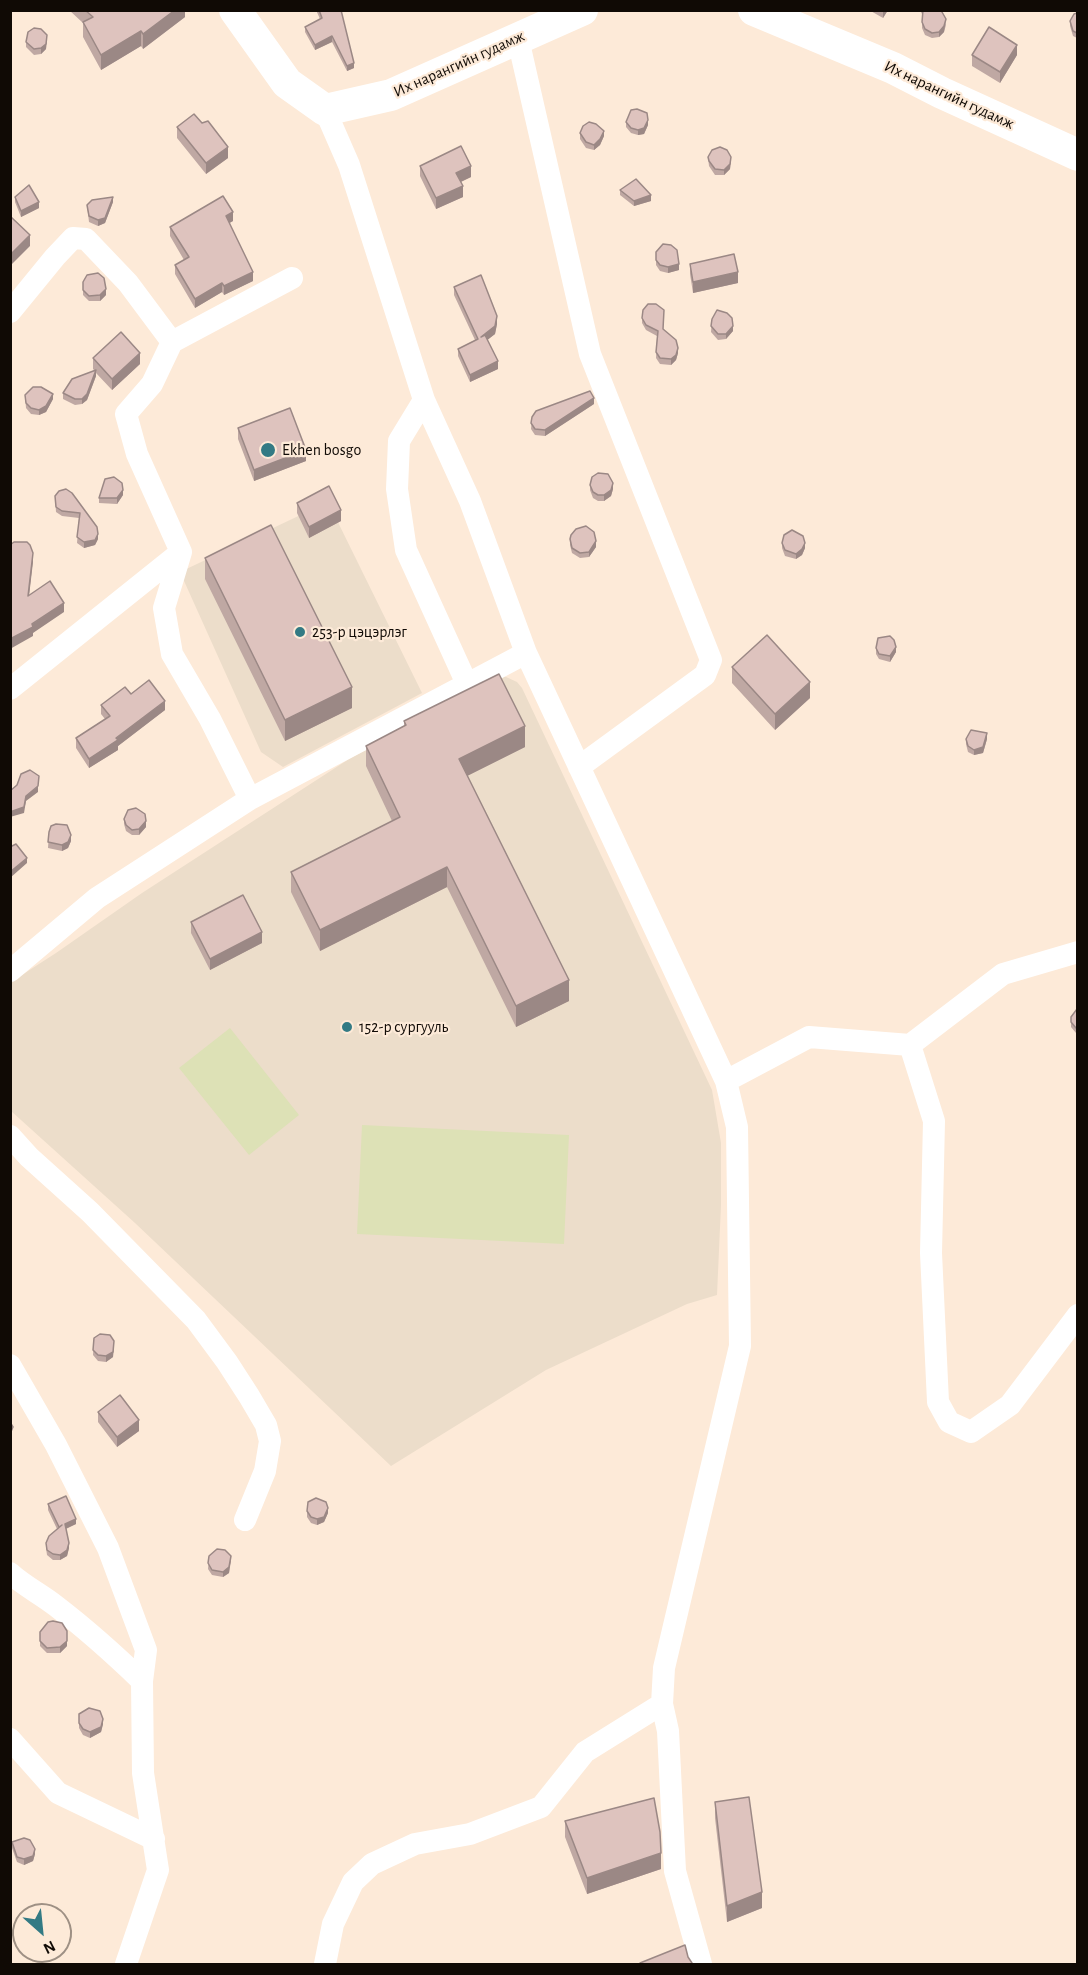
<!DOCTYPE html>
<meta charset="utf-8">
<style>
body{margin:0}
#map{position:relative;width:1088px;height:1975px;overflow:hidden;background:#fdead8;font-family:"Alegreya Sans",sans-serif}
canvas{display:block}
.frame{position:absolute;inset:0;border:12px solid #100a05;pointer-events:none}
.north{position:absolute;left:12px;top:1903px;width:60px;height:60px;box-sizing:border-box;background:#fdead8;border:2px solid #9e9084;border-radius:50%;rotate:153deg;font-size:16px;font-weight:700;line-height:24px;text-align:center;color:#100a05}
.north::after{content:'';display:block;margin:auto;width:21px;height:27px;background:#337a84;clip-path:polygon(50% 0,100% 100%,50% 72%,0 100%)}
</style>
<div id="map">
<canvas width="1088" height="1975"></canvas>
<div class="frame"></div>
<div class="north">N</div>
</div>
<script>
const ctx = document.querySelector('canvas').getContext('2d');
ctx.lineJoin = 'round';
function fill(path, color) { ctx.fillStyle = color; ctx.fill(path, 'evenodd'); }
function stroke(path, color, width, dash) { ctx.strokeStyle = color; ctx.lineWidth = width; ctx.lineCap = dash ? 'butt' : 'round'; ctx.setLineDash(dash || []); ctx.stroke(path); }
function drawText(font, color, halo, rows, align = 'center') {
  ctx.font = font + ' "Alegreya Sans",sans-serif'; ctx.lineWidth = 4.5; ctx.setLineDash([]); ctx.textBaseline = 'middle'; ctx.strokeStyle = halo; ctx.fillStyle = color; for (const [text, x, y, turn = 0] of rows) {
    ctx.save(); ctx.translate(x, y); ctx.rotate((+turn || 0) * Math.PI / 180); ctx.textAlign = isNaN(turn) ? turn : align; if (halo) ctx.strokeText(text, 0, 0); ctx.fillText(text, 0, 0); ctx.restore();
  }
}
fill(new Path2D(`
 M328,502l94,191 -139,74 -22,-15 -81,-180z
 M504,676l13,6 5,6 190,402 9,53v62l-4,90 -30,9 -141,66 -155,96 -256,-243 -124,-112v-129l45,-29 86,-60 207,-134z`), '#ecddca');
fill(new Path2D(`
 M230,1028l69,87 -50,40 -70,-87z
 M362,1125l207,10 -5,109 -207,-10z`), '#dde1b6');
stroke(new Path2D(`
 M518,39l72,315 121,306 -6,15 -126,92
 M325,110l24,55 75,235 46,101 56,152 200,428 11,46 3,219 -76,322 -2,36 6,27 7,140 26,93
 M10,312l45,-55 18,-19 13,1 42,44 44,59 -20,42 -26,30 11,40 44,98 -17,56 8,46 38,65 40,80
 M172,342l120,-64
 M424,400l-25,41 -2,48 9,61 61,134
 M10,689l171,-137
 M10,971l87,-73 153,-99 276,-146
 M910,1045l24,76 -3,132 7,149 11,20 22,10 39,-27 68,-90
 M726,1081l83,-44 101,8 93,-71 75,-22
 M10,1136l19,21 61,55 106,108 31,42 22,34 17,29 4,16 -5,30 -20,49
 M10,1365l46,80 52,103 38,102 -4,31 1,92 15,97 -32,94
 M10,1573c14,13 31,21 46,33 30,23 58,48 86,75
 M10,1739l48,54 96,46
 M325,1964l8,-40 20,-42 19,-18 43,-20 55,-10 71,-27 44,-55 77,-48`), '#fff', 22);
stroke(new Path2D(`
 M235,10l52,73 38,27 66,-15 191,-85
 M754,10l139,58 49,25 136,62`), '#fff', 32);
fill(new Path2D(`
 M69,10h116v7l-42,32 -2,-3 -40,24 -18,-33v-14z
 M316,10h25l13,58 -7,3 -15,-29 -17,8 -10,-18v-5l15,-8z
 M869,10h19l-5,8z
 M920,10h19l7,15 -2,7 -5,5 -7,1 -7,-3 -3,-7v-14z
 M1077,13v25l-4,-2 -3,-10v-5z
 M47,41l-1,8 -5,5 -7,1 -8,-8v-5z
 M972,55h45l-17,28 -28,-17z
 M626,122l22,3 -4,9 -6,1 -7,-2 -5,-6z
 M202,123l26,35 -22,16 -29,-36v-11z
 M580,133l24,3 -4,9 -6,5 -8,-2 -6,-9z
 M708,157l23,5 -1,7 -6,6h-9l-6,-9z
 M420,166l51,11 -10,5 2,15 -27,12 -16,-33z
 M620,190l31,11 -17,5 -14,-11z
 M15,197l24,11 -18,9 -6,-15z
 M113,202l-8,21 -7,3 -9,-4 -2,-17z
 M233,221l-4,2 24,58 -29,14 -2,-3 -27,16 -20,-34v-9l9,-5 -14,-24v-9z
 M656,252l23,18 -11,3 -8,-2 -4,-6z
 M690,264l48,19 -45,10 -3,-19z
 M83,282l23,13 -6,6h-11l-6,-6z
 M454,287l43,37 -2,10 -8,6 11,29 -28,13 -12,-26v-7l17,-9 -21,-45z
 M664,315l-1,14 15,24 -2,7 -5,5 -11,-1 -4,-6 1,-22 -11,-6 -4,-7v-5z
 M712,319l21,12 -7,8 -8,1 -7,-8z
 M93,358l47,6 -28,26 -16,-17v3l-9,24 -5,4 -7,1 -12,-6v-6l32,-22 -2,-2z
 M25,395l28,4 -7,13 -7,3 -8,-1 -5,-6z
 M594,404l-49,32 -10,-1 -4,-6 1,-12z
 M238,428l68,33 -52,20 -16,-42z
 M590,485l23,4 -2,7 -7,5h-6l-5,-3 -3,-8z
 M66,489l32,50 -3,6 -11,3 -7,-5 2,-25 -17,-2 -6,-4 -1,-16z
 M123,495l-6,9 -18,-1v-5z
 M297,503l44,18 -32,17 -12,-25z
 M570,539l26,8 -7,10 -9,1 -8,-5 -2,-8z
 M782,543l23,5 -3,7 -6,4 -11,-3 -3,-8z
 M205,558l147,150 -67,33 -80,-162z
 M876,648l20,4 -6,10 -11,-3 -3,-5z
 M732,667l78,31 -35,32 -43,-47z
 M131,694l34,16 -47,36v4l-29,18 -13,-20v-10l29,-19 -4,-5v-9z
 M404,721l121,26 -58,29 102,225 -53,26 -69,-140 -127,64 -29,-59v-20l101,-51 -26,-55v-20l38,-20z
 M966,739h21l-4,14 -9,2 -6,-3 -2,-8z
 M124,819l22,8 -7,8h-7l-6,-4 -2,-7z
 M49,832l22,9 -3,7 -6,3 -14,-3z
 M191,922l71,21 -52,27 -19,-37z
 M1077,1009v24h-1l-5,-6v-10z
 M94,1338l20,8 -1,11 -7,5 -8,-1 -5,-6z
 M98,1412l41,19 -22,16 -19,-25z
 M48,1504l28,20 -10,5 3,19 -2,8 -7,4h-7l-6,-5 -1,-7v-5l11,-14 -9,-19z
 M307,1511l21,2 -4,9 -7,3 -6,-2 -4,-6z
 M209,1556l22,5 -2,12 -6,4 -11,-2 -4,-6z
 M40,1632l27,14 -7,7h-13l-7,-7z
 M79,1723l24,1 -2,8 -11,6 -7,-3 -4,-7z
 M715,1802l47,106 -35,14 -12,-104z
 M565,1821l96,48 -74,25 -22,-57z
 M12,1842l23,12 -2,7 -9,4 -7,-3 -5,-14z`), '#bfa8a3');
fill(new Path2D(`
 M175,10h10v7l-42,32v-15z
 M883,10h5l-5,8z
 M946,19l-2,13 -5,5v-5z
 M141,31v15l-40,24v-15z
 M47,35l-1,14 -5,5v-6z
 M332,36v6l-17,8v-5z
 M1017,45v10l-17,28v-11z
 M354,63v5l-7,3v-5z
 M648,120v5l-4,9 -6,1v-5z
 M604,131v5l-4,9 -6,5v-5z
 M228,147v11l-22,16v-11z
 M731,157l-1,12 -6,6v-5z
 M471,166v11l-15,7v-11z
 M463,186v11l-27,12v-11z
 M651,195v6l-17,5v-5z
 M113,197v5l-8,21 -7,3v-6z
 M39,202v6l-18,9v-6z
 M233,212v9l-7,4v-9z
 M30,235v11l-20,20v-11z
 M679,264v6l-11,3v-6z
 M253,272v9l-29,14v-9z
 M738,272v11l-45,10v-11z
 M222,283v9l-27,16v-9z
 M106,289v6l-6,6v-6z
 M497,316v8l-2,10 -14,11v-8z
 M733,326v5l-7,8v-5z
 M678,348v5l-2,7 -5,5v-6z
 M140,353v11l-28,26v-11z
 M498,361v8l-28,13v-7z
 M96,370v6l-9,24 -5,4v-5z
 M53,394v5l-7,13 -7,3v-5z
 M594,398v6l-49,32v-6z
 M306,450v11l-52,20v-11z
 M12,477v11l-2,2v-11z
 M613,483v6l-2,7 -7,5v-6z
 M123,490v5l-6,9v-6z
 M341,510v11l-32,17v-11z
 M98,534v5l-3,6 -11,3v-6z
 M596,541v6l-7,10v-5z
 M805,543v5l-3,7 -6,4v-5z
 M33,553v9l-5,43v-9z
 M64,603v9l-31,21v3l-23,13v-10z
 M896,647v5l-6,10v-6z
 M810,682v16l-35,32v-16z
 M352,687v21l-67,33v-21z
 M165,701v9l-47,36v4l-29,18v-9z
 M525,726v21l-66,33v-21z
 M987,733v6l-4,14 -9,2v-5z
 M38,786v6l-12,9 -2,12 -14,4v-5l16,-16z
 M146,821v6l-7,8v-6z
 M71,835v6l-3,7 -6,3v-6z
 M27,858v5l-17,15v-6z
 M447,867v20l-127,64v-21z
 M262,932v11l-52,27v-11z
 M569,980v21l-53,26v-21z
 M114,1341l-1,16 -7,5v-6z
 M139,1420v11l-22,16v-10z
 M328,1508v5l-4,9 -7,3v-6z
 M76,1519v5l-11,5v-5z
 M69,1543v5l-2,8 -7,4v-5z
 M231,1556l-2,17 -6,4v-5z
 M67,1631v15l-7,7v-6z
 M103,1719v5l-2,8 -11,6v-6z
 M35,1849v5l-2,7 -9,4v-6z
 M661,1853v16l-74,25v-16z
 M762,1892v16l-35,14v-16z`), '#9b8885');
const building = new Path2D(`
 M85,10h90l-32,24 -2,-3 -40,24 -18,-33 10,-5z
 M319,10h22l13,53 -7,3 -15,-30 -17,9 -10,-18 17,-9z
 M923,10h16l3,2 4,7 -2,7 -5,6 -7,1 -7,-4 -3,-7z
 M1077,13v20l-4,-2 -3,-10 4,-7z
 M989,27l28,18 -17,27 -28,-17z
 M34,28l7,1 6,6 -1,9 -5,4 -7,1 -8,-7 2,-10z
 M637,109l10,4 1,7 -4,8 -6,2 -7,-2 -5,-6 5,-12z
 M194,114l8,9 6,-2 20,26 -22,16 -29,-36z
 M589,122l7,2 8,7 -4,8 -6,6 -8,-3 -6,-9 3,-7z
 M461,146l10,20 -15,7 7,13 -27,12 -16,-32z
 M720,147l7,3 4,7 -1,7 -6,6 -9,-1 -6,-8 -1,-4 4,-7z
 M636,179l15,16 -17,6 -14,-11z
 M29,185l10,17 -18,9 -6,-14z
 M223,196l10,16 -7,4 27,56 -29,14 -2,-3 -27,16 -20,-34 14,-8 -19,-30z
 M113,197l-8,21 -7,2 -9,-4 -2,-11 5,-5z
 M10,216l20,19 -20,20z
 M663,244l8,1 6,5 2,14 -11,3 -8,-2 -4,-5v-8z
 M734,254l4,18 -45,10 -3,-18z
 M98,273l6,5 2,11 -6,6 -11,1 -6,-6v-8l4,-7z
 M481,275l16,41 -2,10 -14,11 4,-2 13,26 -28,14 -12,-26 20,-10 -24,-52z
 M648,304h8l8,6 -1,19 13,11 2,8 -2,7 -5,4 -11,-1 -4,-6 2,-21 -12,-6 -4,-7 1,-8z
 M717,310l10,3 5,5 1,8 -7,8h-8l-7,-8 1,-7z
 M121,332l19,21 -28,26 -19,-21z
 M96,370l-9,24 -5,5h-7l-12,-6 9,-14z
 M33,387h8l12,7 -7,12 -7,4 -8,-2 -5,-5 -1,-8z
 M590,391l4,7 -49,32 -10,-1 -4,-6 1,-6 4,-6z
 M290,408l16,42 -52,20 -16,-42z
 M598,473l10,1 5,9 -2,7 -7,5h-6l-5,-3 -3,-7 2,-8z
 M114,477l8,6 1,7 -6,8h-18l6,-19z
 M329,486l12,24 -32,17 -12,-24z
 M66,489l6,4 25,34 1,7 -3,6 -11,2 -7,-5 3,-24 -18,-2 -6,-4 -1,-11 4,-5z
 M271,525l81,162 -67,33 -80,-162z
 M586,526l8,6 2,9 -7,11 -9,1 -8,-5 -2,-9 1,-4 5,-6z
 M792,530l11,6 2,7 -3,6 -6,5 -11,-4 -3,-7 2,-8z
 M14,542h13l3,3 3,8 -5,43 22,-15 14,22 -32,21 1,3 -23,12v-94z
 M767,635l43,47 -35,32 -43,-47z
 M890,636l4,4 2,7 -6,9 -11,-2 -3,-6 2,-10z
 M499,674l26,52 -66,33 110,221 -53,26 -69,-139 -127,63 -29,-58 109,-55 -34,-71 40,-21 -2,-4z
 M149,680l16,21 -49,37 2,2 -29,19 -13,-21 34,-22 -9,-11 24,-18 6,7z
 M971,730l16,3 -4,14 -9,3 -6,-4 -2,-7z
 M30,770l9,6 -1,10 -12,10 -2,11 -14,5v-21l7,-6 4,-11z
 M136,808l9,6 1,7 -7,8 -7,1 -6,-5 -2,-6 4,-9z
 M56,824l11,1 4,10 -3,7 -6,3 -14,-3 1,-10 2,-6z
 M16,844l11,14 -17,14v-25z
 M243,895l19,37 -52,27 -19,-37z
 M1077,1009v19h-1l-5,-6v-5z
 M100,1334l10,1 4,6 -1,11 -7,4 -8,-1 -5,-5 1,-12z
 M120,1395l19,25 -22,17 -19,-25z
 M10,1422l3,5 -3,7z
 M66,1496l10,23 -11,5 4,19 -2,7 -7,5 -7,-1 -6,-4 -1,-7 3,-7 13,-11 -3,2 -11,-23z
 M316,1498l10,4 2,6 -4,9 -7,2 -6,-2 -4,-6 1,-9z
 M217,1549l8,1 6,6 -2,11 -6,5 -11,-2 -4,-7 1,-7z
 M53,1621l9,2 5,8v10l-7,6 -13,1 -7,-7v-9l8,-10z
 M89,1708l11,3 3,8 -2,8 -11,5 -7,-3 -4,-6v-9z
 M749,1797l13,95 -35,14 -12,-104z
 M654,1798l6,34 1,21 -74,25 -22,-57z
 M24,1838l6,2 5,9 -2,7 -9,3 -7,-2 -5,-15z
 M685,1945l3,12 4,6 2,2h-53l-1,-2z`);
fill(building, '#dec3be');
stroke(building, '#9b8885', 1.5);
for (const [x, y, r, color] of [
 [268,450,8,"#337a84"],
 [300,632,6,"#337a84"],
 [347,1027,6,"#337a84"]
]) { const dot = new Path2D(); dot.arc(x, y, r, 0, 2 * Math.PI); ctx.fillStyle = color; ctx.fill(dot); stroke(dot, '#fdead8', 2); }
drawText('16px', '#100a05', '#fdead8', [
 ["Их нарангийн гудамж",459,64,-24],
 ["Их нарангийн гудамж",949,95,25]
]);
drawText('16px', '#100a05', '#fdead8', [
 ["Ekhen bosgo",282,450],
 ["253-р цэцэрлэг",312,632],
 ["152-р сургууль",359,1027]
], 'left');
</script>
